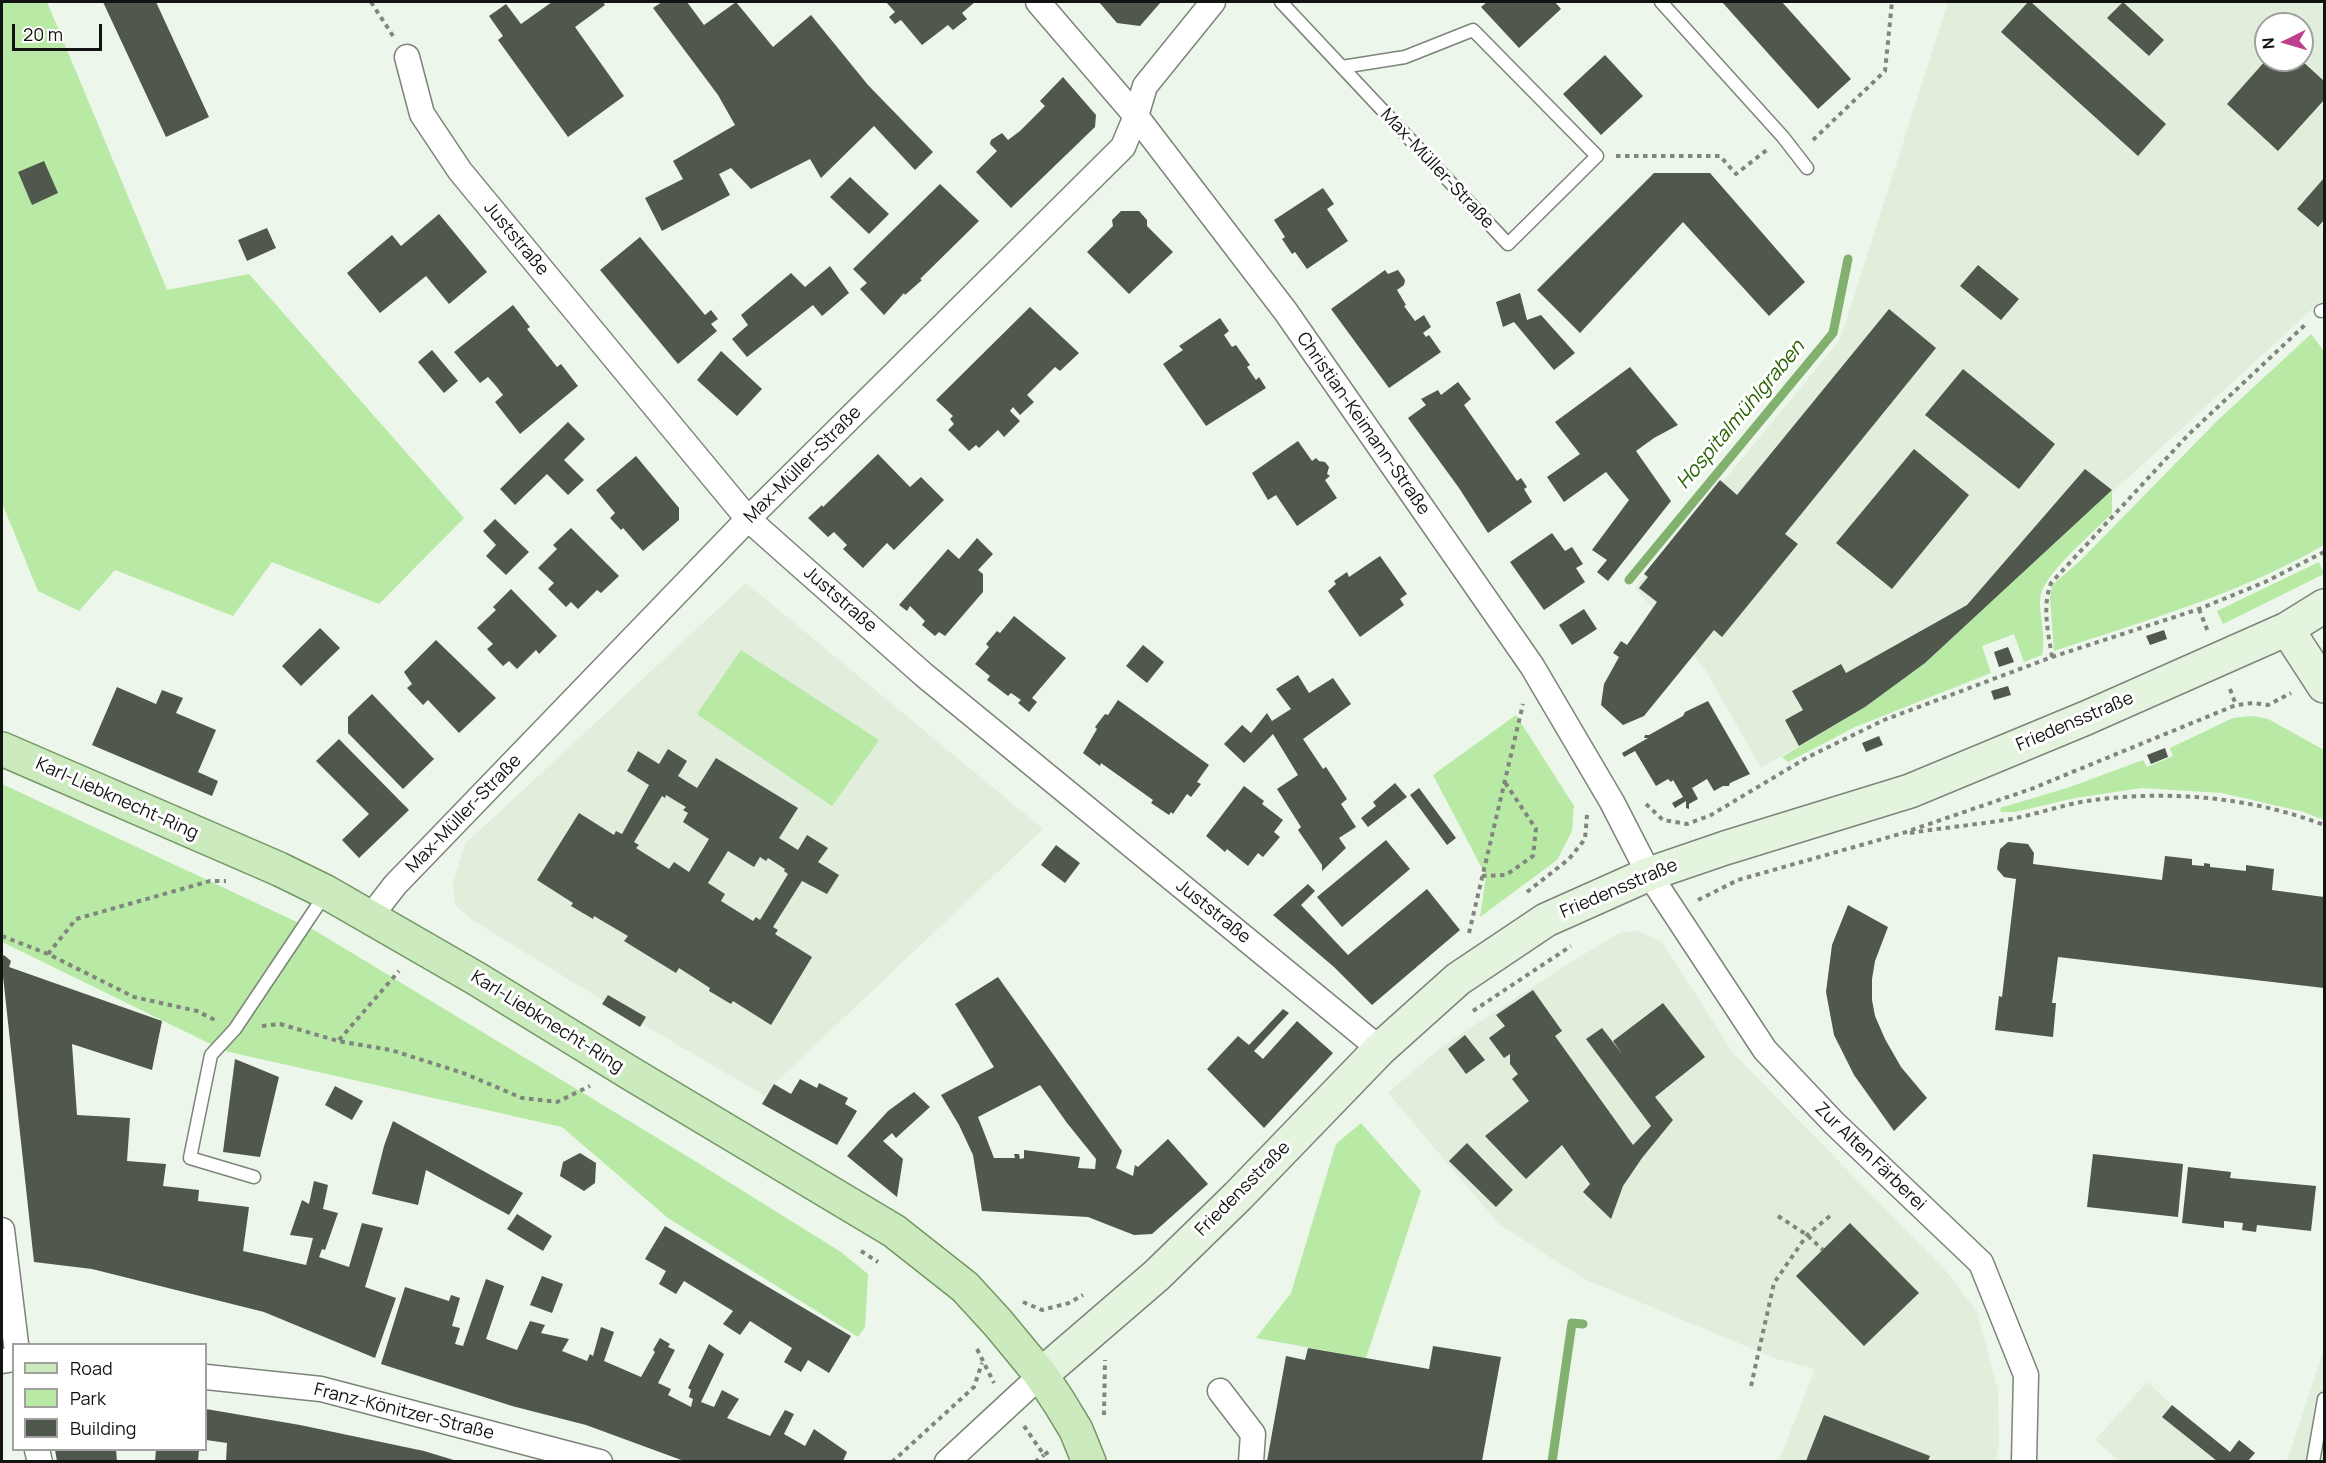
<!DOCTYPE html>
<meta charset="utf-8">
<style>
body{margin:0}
#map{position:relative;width:2326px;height:1463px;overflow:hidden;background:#edf6ea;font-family:Manrope,sans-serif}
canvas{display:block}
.frame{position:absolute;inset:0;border:3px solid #111410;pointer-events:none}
.legend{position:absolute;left:12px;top:1343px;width:195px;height:108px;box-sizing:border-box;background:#fff;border:2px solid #a0a19f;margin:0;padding:8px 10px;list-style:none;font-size:18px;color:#111410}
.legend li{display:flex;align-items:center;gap:12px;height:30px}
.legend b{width:30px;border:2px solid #a0a19f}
.north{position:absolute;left:2254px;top:12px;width:60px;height:60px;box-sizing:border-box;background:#fff;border:2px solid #a0a19f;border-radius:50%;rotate:265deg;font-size:16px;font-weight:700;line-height:24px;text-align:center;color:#111410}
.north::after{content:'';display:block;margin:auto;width:21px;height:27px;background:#be408c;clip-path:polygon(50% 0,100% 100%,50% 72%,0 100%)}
.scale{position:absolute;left:12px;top:24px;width:90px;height:27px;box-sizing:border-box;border:3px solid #111410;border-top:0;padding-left:8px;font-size:18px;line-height:21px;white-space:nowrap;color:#111410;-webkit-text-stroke:4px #fff;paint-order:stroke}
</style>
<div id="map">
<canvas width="2326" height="1463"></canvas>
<div class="frame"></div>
<ul class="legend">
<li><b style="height:8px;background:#cbeabe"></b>Road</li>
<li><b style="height:16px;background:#b8e9a5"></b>Park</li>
<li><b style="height:16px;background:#50574d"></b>Building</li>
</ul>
<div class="north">N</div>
<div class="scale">20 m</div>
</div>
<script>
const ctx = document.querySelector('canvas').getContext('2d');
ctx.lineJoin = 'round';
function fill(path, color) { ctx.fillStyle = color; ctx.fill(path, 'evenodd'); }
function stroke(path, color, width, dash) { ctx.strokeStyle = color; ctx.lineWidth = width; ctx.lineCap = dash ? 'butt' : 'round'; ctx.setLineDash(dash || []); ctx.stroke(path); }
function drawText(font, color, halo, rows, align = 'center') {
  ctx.font = font + ' Manrope,sans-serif'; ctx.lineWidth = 6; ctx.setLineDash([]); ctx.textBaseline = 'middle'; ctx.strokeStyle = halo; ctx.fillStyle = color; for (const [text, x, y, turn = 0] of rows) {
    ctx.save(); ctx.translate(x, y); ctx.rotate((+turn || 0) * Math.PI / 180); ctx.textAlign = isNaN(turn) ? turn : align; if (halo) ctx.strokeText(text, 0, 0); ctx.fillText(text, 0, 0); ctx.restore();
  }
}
fill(new Path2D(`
 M1948,2h371l5,7v295l-7,1 -392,358 -60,44 -104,61 -56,-99 -70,-81 205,-248zM2266,24h36v36h-36z
 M746,583l297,246 -269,255 -7,13 -125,-73 3,-7 -37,-22 -4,6 -132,-81 -17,-15 -2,-21 12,-40z
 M1639,931l23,11 71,111 212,217 32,42 21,78 1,52 -3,19h-217l36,-92 -38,-10 -193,-80 -85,-55 -111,-131 52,-45 126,-83 55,-33z
 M2324,1349v112h-37z
 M2147,1382l86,79h-113l-25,-21z`), '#e0eedb');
fill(new Path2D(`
 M2,2h45l120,288 82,-16 215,244 -85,86 -107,-42 -39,54 -118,-46 -36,41 -41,-20 -36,-88z
 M2311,334l13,17v194c-84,49 -177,75 -270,106l-4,-53 2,-13 27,-23 139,-142z
 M2112,490v23c-18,19 -65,58 -71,81 -4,15 6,40 1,61l-18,7 -10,-28 -32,12 9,27 -136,54 -67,35 -6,-5 83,-50 60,-44z
 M2319,562l5,12 -101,50 -6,-13z
 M741,650l138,90 -47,66 -135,-92z
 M1516,715l58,91 -2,25 -15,29 -77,57 6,-41 -53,-101z
 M2253,716l15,3 56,31v70l-20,-8 -82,-19 -80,-5 -67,10 -60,14h-14l-1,-4 67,-20 76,-28 4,7 26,-11 -3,-8 63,-30z
 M2,784l312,146 368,223 159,99 27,22 -3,53 -7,10 -190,-119 -106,-91 -337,-76 -223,-109z
 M1361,1123l60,68 -55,167 -110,-20 35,-45 45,-149z`), '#b8e9a5');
stroke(new Path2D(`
 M1629,580l204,-247 15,-74
 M1552,1462l20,-139 11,1`), '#82b16f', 9);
fill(new Path2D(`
 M103,2h53l53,115 -43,20z
 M552,2h51l2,3 -30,22 49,69 -56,41 -70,-97 5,-4 -14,-20 17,-12 15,20z
 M662,2h25l17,23 32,-23 37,45 38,-32 57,70 65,67 -18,18 -41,-44 -53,52 -11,-19 -59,30 -20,-21 -12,6 11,21 -68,36 -17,-33 38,-19 -10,-18 62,-36 -17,-30 -65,-87z
 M886,2h89l-13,11 5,6 -14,11 -5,-5 -26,20 -21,-25 -6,4 -6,-7 6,-5z
 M1099,2h62l-21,24 -23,-3z
 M1487,2h68l6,7 -42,39 -38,-41z
 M1722,2h60l69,77 -33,30z
 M2028,2h3l135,122 -28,32 -137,-124z
 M2123,2l41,38 -15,16 -42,-38z
 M1605,55l38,41 -42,39 -38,-41z
 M2266,60h35l23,21v19l-46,51 -51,-47z
 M1063,77l33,38 -1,12 -84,81 -35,-36 21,-21 -7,-7 1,-4 11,-7 6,7 12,-9 25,-25 -5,-5z
 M44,161l14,32 -26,12 -14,-33z
 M1654,173h56l95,109 -36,34 -86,-94 -103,111 -43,-43z
 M850,177l39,37 -20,20 -39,-37z
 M2324,178v42l-6,7 -21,-18z
 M940,184l39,37 -59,58 2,1 -17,15 -1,-2 -20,22 -24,-26 7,-6 -14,-14z
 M1323,188l11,16 -7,5 21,32 -41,28 -12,-17 -3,2 -10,-15 3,-2 -11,-17z
 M1121,211h18l8,9v6l26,26 -44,42 -42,-42 26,-26 -1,-6z
 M439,214l48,58 -38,32 -23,-28 -46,37 -33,-40 45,-38 9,11z
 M267,228l9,20 -29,13 -9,-21z
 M640,237l65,78 6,-5 7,9 -7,5 6,7 -39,33 -78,-94z
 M1978,265l41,34 -18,21 -41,-34z
 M830,266l19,27 -27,23 -9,-11 -66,52 -15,-18 16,-14 -7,-10 50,-42 14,14z
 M1385,270l3,4 10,-4 7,10 -1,5 -7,5 9,15 -2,1 11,15 9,-6 7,12 -8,6 3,4 3,-2 12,17 -52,36 -58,-79z
 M1520,293l7,27 14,-5 34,38 -21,17 -40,-48 -11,5 -7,-25z
 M513,305l17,22 -3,2 30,38 4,-3 17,22 -58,48 -25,-32 8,-7 -7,-9 -8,-9 -8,6 -26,-31z
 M1030,307l49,46 -19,18 -5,-4 -28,28 7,7 -14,13 -7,-8 -3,4 10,10 -16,16 -6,-7 -19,18 -3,-3 -7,6 -21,-21 6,-6 -4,-5 3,-3 -17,-16z
 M1889,309l47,39 -151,186 13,10 -76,93 -8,-7 -70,86 -21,9 -22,-20 3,-21 15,-27 -6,-4 8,-12 6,4 30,-43 -18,-14 9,-11 -4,-3 76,-94 17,15z
 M1220,318l9,13 -5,4 8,12 4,-2 14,20 -3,2 9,13 3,-3 7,11 -60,38 -43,-62 20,-14 -4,-4z
 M432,350l26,31 -14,12 -26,-31z
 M721,351l41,38 -25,27 -40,-36z
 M1630,367l48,58 -24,13 -18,13 35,50 -63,80 -11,-9 10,-12 -15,-10 37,-50 -23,-28 -42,30 -17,-25 33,-23 -25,-32z
 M1963,369l92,75 -36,45 -94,-74z
 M1458,382l13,17 -7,6 53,76 4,-3 6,9 -3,2 8,13 -44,31 -29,-45 -51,-70 18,-13 -5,-6 17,-9 3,5z
 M568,422l17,17 -21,21 20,20 -16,15 -21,-21 -32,31 -15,-16z
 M1298,441l14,20 4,-3 3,3 6,1 4,5 -2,7 3,2 -5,4 12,18 -40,28 -21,-31 -8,5 -16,-27z
 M1914,449l55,46 -77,94 -56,-46z
 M878,454l32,33 11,-10 23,23 -50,50 -7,-7 -24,25 -20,-19 4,-4 -13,-13 -6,5 -20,-19 14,-13 1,2z
 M636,456l43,52v12l-36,31 -20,-23 -2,2 -11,-12 5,-5 -19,-23z
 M2085,469l27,21 -187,173 -60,44 -66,39 -14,-26 18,-10 -11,-19 49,-27 5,9 121,-68z
 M495,519l34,33 -23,23 -20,-19 10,-11 -13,-14z
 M571,528l48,48 -18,17 -4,-3 -19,19 -7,-7 -5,5 -18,-18 6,-6 -16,-15 19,-19 -4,-4z
 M1552,533l13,18 7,-4 11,17 -7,4 9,14 -41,28 -34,-48z
 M977,538l16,16 -15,16 5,4v18l-38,44 -6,-4 -4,4 -13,-11 3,-4 -15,-15 -3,5 -8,-6 49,-56 11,10z
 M1380,556l27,38 -7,5 4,6 -44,32 -32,-46 8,-7 -2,-3 13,-9 2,5z
 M511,589l46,47 -18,18 -3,-4 -19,19 -8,-8 -6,5 -16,-17 6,-5 -16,-16 19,-18 -3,-3z
 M1584,609l13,20 -25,16 -13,-20z
 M1014,616l52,42 -34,40 5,4 -8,10 -11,-9 3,-3 -10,-7 -3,3 -21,-16 3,-4 -15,-12 14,-17 -3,-3 11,-13 3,2z
 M320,628l20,20 -39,38 -19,-20z
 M2164,630l3,9 -17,6 -4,-9z
 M436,640l60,58 -37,35 -31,-33 -5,5 -16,-17 5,-4 -8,-12z
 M1143,645l21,17 -17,21 -21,-17z
 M2008,647l6,15 -15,5 -5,-15z
 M1298,675l11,18 24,-15 18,26 -48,35 20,30 3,-2 21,32 -6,5 15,23 -17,11 7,10 -24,23v-6l-24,-35 3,-3 -24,-38 21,-14 -25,-41 -29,29 -20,-19 18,-19 9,8 16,-20 5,8 19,-12 -15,-20z
 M2008,686l3,9 -17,5 -3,-9z
 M117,687l39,17 6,-14 21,8 -7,15 40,17 -18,42 20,9 -6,15 -120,-51z
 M372,694l62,65 -31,30 -55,-56v-16z
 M1118,700l91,65 -12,17 4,2 -10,13 -4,-3 -14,20 -2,-2 -2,3 -18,-12 2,-3 -52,-37 -1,3 -17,-13 14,-24 -2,-2 10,-13 3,1z
 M1708,701l42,73 -20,9 -1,3h-6l-9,5 -7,-12 -15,9 6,11 -9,5v5l-3,-1v-7l-11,7 -3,-5 11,-6 -10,-17 -2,2 -3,-3 -12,7 -21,-35 -11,6 -2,-4 26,-15h-4l1,-3h4l34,-19 2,-4z
 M1879,736l4,9 -17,7 -4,-9z
 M339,739l70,71 -50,48 -17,-18 27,-26 -53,-53z
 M2165,748l3,9 -17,7 -4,-9z
 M668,749l19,12 -9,15 19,12 19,-30 82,50 -19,30 19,12 9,-15 21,13 -10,14 21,13 -12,19 -25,-13 -29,46 5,3 -3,4 37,23 -41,68 -38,-24 -2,3 -22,-13 1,-3 -31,-20 -3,5 -52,-32 4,-5 -34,-20 -1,3 -22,-13 2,-3 -36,-23 42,-67 35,22 2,-4 6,3 27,-49 -22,-14 11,-20 21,13zM666,795l20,12 -3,3 5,3 -5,9 26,17 -20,33 -15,-10 -5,7 -33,-21 3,-3 -5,-3 28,-46 3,2zM728,851l26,16 6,-10 6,4 2,-3 17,11 -1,2 4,3 -28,46 -4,-3 -3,4 -32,-20 4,-7 -17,-11z
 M1395,783l12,14 -39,30 -7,-9 15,-12 -3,-4z
 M1244,786l20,15 -2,3 21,16 -9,12 6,5 -17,20 -5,-4 -10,13 -21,-17 -2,3 -19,-16z
 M1419,788l37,50 -9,7 -37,-50z
 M1386,840l24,29 -68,58 -25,-30z
 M2008,842l20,2 6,9 -1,11 129,16 3,-24 27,3v6l12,1v-3l6,1v3l36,4v-6l28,4 -2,21 52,7v91l-266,-31 -6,46h4l-3,34 -58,-7 4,-34 3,1 14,-118 -12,-2 -7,-8 3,-20z
 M1056,845l24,18 -15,20 -24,-18z
 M1308,884l7,7 -14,14 47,50 79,-66 33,41 -88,75 -38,-38 -61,-52z
 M1848,905l40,22 -13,34 -3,18v21l3,16 10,23 16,28 26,31 -33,33 -40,-56 -20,-40 -8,-43 6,-47z
 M4,955l7,6 -2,6 153,54 -10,49 -80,-26 5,71 53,3 -3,43 39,3 -3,22 36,4 -1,11 51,6 -6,44 63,14 7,-27 -23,-3 12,-35 7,4 5,-23 14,4 -5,24 15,4 -13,37 -3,-1 -3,8 30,10 13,-44 21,5 -18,59 31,11 -21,60 -111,-46 -172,-43 -58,-7 -32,-295v-10z
 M998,977l124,174 -6,17 17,8 2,-11 3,2 30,-28 40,45 -56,50 -18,1 -46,-18 -106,-6 -9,-56 -14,-30 -18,-30 53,-28 -39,-63zM1040,1085l27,38 29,36 -1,10 -17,-1 2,-11 -56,-7v8l-4,1 -1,-5h-5l1,4h-21l-16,-41z
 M1533,990l29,41 -7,5 78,109 18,-19 -65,-87 16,-11 20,26 -9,-13 50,-38 42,54 -50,40 18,23 -31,38 -19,28 -12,33 -28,-27 7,-8 -28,-39 -36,34 -41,-43 44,-35 -17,-22 6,-5 -8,-10v-10l-6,4 -15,-20 16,-12 -9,-11z
 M608,995l38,22 -6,10 -38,-23z
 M1283,1009l6,4 -35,38 9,8 34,-38 36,32 -69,75 -57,-59 31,-33 11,9z
 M1465,1035l20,25 -19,14 -18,-25z
 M235,1059l44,18 -19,80 -37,-5z
 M800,1079l17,9 2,-5 29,15 -3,6 12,7 -20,34 -75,-41 12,-20 17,10z
 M335,1086l28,15 -11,19 -27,-15z
 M914,1092l16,15 -34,31 -4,-5 -9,8 20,18 -6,38 -50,-41 41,-45z
 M393,1121l130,72 -14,22 -83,-45 -8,35 -46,-11 12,-48z
 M1467,1143l46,47 -17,17 -47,-46z
 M580,1153l16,10 -1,20 -11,8 -24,-15 3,-14z
 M2093,1154l90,10 -5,53 -91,-10z
 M2188,1167l43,5 -1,6 86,8 -5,45 -54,-6 -1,7 -14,-2 1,-7 -19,-2v7l-42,-5z
 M517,1214l35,22 -9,15 -36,-22z
 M1850,1223l69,70 -55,53 -68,-70z
 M665,1226l186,110 -22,37 -21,-13 -7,12 -17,-10 8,-14 -42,-27 -10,14 -17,-11 10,-13 -49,-30 -8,13 -17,-10 7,-13 -21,-12z
 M542,1276l21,8 -11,29 -22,-8z
 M486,1279l18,7 -18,53 31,11 13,-29 15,4 -4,8 28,6 -7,12 25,10 3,-7 3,2 8,-29 13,5 -10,29 37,16 14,-25 -2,-2 7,-12 10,6 -2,3 7,3 -17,33 13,6 -3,6 23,12 2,-8 -4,-2 2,-7 -3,-2 21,-44 15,10 -23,48 13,5 8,-17 17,9 -12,19 43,18 15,-26 9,4 -10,20 21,12 9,-17 33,23 -4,9h-159l-98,-36 -74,-19 -131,-42 24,-77 44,14 2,-6 9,3 -8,28 8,2 -5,16 8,2z
 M1433,1346l68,11 -19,104h-215l19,-105 19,4 3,-12 121,21z
 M2172,1405l58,47 9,-12 16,13 -7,8h-31l-55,-44z
 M206,1409l94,16 124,26 33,10h-231l1,-18 -21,-3z
 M1824,1415l106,41 -2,5h-122z
 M55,1450h61l1,11h-60z
 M156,1450h43l-1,11h-43z`), '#50574d');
const lane = new Path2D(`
 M1281,2c75,80 151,161 227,242l89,-88 -124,-126 -68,27 -63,10
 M1661,2l122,135 24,31
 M2321,311l3,-1
 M254,1177l-64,-19 21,-103 24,-26 91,-136
 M2313,1462l11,-63`);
const street = new Path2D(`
 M1038,2l98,114 150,196 246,354 80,136 37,72 116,176 69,73 147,140 45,112 -2,87
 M407,57l15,57 38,57 288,348 176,156 456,374
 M371,916l24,-31 353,-366 375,-372 13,-31 9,-30 68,-84
 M2,1230l14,114
 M2,1361l12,-2
 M206,1377l115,12 279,73
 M1220,1391l33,43 -2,28
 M37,1450l3,12
 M947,1462l94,-87`);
const secondary = new Path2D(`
 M2287,629l37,57
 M1041,1375l116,-100 81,-79 142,-147 78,-70 88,-59 103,-46 76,-26 185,-57 176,-73 201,-89 37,-23`);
const primary = new Path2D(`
 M2,749l277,120 47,23 151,87 153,94 264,158 71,56 33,36 43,52 18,27 17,28 13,32`);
stroke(lane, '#7c8479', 15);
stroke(street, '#7c8479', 27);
stroke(secondary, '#7c8479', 36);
stroke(primary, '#739665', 36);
stroke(new Path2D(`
 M371,2l22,34
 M1813,140l72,-69 7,-69
 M1616,156h104l16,18 32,-25
 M2199,609l9,23
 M2052,657c-4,-26 -10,-50 -1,-74l137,-148 119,-112
 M2230,689l6,16
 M1646,804l17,16 24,4 24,-9 97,-58 76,-37 168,-63 147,-48 66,-27 59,-30
 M1910,833c31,-5 63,-8 95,-13 26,-4 50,-13 76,-18 80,-13 168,-6 243,23
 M1482,876l24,-1 27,-19 3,-27 -32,-48
 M1527,892l42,-33 16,-20 2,-24
 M1698,900l40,-20 162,-46 131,-45 205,-84 17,-2 15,2 23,-12
 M1469,933l54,-229
 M2,936l46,18 86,43 63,14 18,9
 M48,954l28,-35 134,-38h16
 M1473,1011l98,-65
 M262,1026l18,-2 58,17 53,9 72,23 59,25 35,4 33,-16
 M339,1040l60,-69
 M1778,1216l29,19 16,15
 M861,1251l17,11
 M1023,1302l19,8 27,-7 14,-8
 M977,1349l17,34
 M1751,1386l23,-103 33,-48 23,-19
 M1104,1415l1,-55
 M1024,1426l20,29 7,-5
 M892,1462l82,-75 8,-24
 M1035,1462l9,-7`), '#80867e', 4, [4.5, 4.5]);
stroke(lane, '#fff', 12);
stroke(street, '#fff', 24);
stroke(secondary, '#e5f4df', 33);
stroke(primary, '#cbeabe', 33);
drawText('18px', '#111410', '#fff', [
 ["Max-Müller-Straße",1437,169,47],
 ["Juststraße",516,239,50],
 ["Christian-Keimann-Straße",1363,424,55],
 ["Max-Müller-Straße",803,465,-45],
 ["Juststraße",840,600,41],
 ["Friedensstraße",2075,722,-23],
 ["Karl-Liebknecht-Ring",117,799,24],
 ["Max-Müller-Straße",464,814,-46],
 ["Friedensstraße",1619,889,-23],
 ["Juststraße",1213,912,39],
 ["Karl-Liebknecht-Ring",547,1022,32],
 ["Zur Alten Färberei",1870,1157,44],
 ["Friedensstraße",1243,1189,-45],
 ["Franz-Könitzer-Straße",404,1412,14]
]);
drawText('italic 20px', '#286200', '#fff', [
 ["Hospitalmühlgraben",1741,415,-50]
]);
</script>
